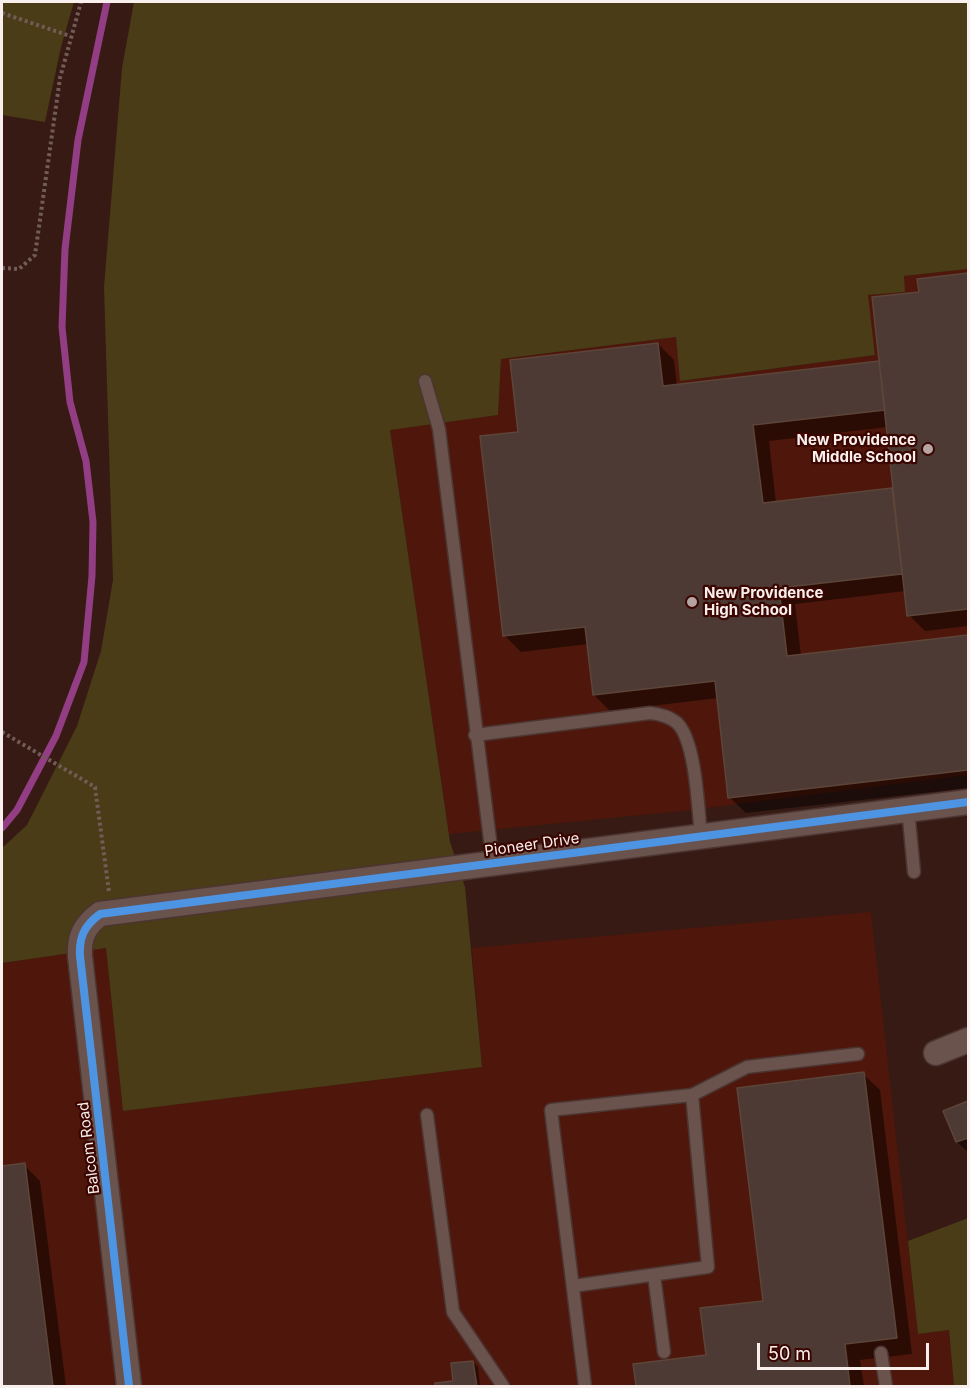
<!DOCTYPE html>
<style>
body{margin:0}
#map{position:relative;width:970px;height:1388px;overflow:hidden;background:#371a14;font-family:Inter,sans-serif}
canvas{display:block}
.frame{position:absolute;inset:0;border:3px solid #f9efed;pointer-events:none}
.scale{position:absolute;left:757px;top:1343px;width:172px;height:27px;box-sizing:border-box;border:3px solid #f9efed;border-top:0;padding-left:8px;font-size:18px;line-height:21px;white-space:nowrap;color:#f9efed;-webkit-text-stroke:4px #3b0500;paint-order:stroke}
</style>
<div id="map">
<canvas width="970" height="1388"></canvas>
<div class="frame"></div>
<div class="scale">50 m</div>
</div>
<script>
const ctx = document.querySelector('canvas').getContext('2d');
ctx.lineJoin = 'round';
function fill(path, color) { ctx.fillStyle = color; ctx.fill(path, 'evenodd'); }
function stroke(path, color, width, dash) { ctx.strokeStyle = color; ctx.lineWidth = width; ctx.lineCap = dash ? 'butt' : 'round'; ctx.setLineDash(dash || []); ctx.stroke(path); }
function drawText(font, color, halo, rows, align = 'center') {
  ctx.font = font + ' Inter,sans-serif'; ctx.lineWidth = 4.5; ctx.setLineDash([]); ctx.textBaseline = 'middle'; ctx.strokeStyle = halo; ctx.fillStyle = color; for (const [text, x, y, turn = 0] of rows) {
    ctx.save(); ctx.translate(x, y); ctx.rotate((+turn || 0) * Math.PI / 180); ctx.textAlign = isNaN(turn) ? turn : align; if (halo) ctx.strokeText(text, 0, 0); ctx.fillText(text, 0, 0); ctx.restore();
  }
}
fill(new Path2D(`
 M968,269v506l-286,36 -233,23 -59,-405 108,-14 3,-56 175,-22 5,44 194,-26 -8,-60 37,-3v-16z
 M871,912l47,422 31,-4 5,56h-952v-423l104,-15 17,163 359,-44 -10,-119z`), '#4f170b');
fill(new Path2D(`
 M2,2h72l-13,45 -16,75 -43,-7z
 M134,2h834v267l-64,7 1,16 -37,3 7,60 -195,26 -4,-44 -175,22 -3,56 -108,15 60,412 15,45 17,180 -359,44 -17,-163 -104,15v-115l25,-23 50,-99 24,-75 12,-71 -9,-293 18,-219z
 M968,1218v168h-14l-5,-56 -31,4 -10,-93z`), '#493c16');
fill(new Path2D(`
 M968,275v351l-43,5 -16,-16 -3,-24 -111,13 6,52 167,-19v151l-222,25 -17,-16 -11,-99 -108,13 -16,-16 -6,-51 -67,8 -16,-16 15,-203 138,-89 16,16 3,26 204,-23 39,-70 -1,-13zM888,427l6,62 -118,14 -7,-62z
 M863,1074l17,16 32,264 -52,6 4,26h-227l-2,-21 73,-9 57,-54z
 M968,1102v50l-11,-10 -12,-31z
 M24,1165l16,16 26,205h-64v-218z
 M473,1362l5,5 2,19h-44l19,-4z`), '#0007');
stroke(new Path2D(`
 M2,828l15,-18 39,-74 28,-74 8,-86 1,-54 -7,-61 -16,-59 -8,-75 3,-78 13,-109 29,-138`), '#933d84', 7);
const building = new Path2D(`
 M968,273v336l-61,7 -35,-319 47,-5 -2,-13z
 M658,343l5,43 216,-25 6,49 -132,15 10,78 129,-15 10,86 -123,14 8,68 181,-21v135l-240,28 -13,-117 -122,14 -8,-68 -82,9 -23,-200 38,-4 -8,-72z
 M864,1072l33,266 -52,6 5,42h-214l-3,-22 73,-9 -6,-47 63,-7 -26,-213z
 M968,1101v37l-12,4 -13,-31z
 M25,1163l28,223h-51v-220z
 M473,1361l4,25h-42v-3l18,-2 -2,-18z`);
fill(building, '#4d3a34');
stroke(building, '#5d4539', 1.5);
const service = new Path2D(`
 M425,381l14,48 54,435
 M475,735l175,-22c9,1 18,3 26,9 20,17 22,87 25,114
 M908,809l6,63
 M427,1115l26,197 50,74
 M654,1275l10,77
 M573,1286l135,-19 -16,-172
 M881,1353l5,33
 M585,1386l-34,-276 141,-15 55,-28 111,-13`);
const minor = new Path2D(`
 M936,1053l32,-13
 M129,1386l-49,-430c-1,-19 4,-30 20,-42l868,-112`);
stroke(service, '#4c3531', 15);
stroke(minor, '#4c3531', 27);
stroke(new Path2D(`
 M2,13l68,23
 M2,268l17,1 16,-14 25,-177 21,-76
 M2,732l93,55 14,105`), '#715c58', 4, [3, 3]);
stroke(service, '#6a524d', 12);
stroke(minor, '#6a524d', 24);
stroke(new Path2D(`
 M129,1386l-49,-430c-1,-19 4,-30 20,-42l868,-112`), '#4d94e3', 8);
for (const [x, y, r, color] of [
 [928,449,6,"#b5a4a1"],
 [692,602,6,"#b5a4a1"]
]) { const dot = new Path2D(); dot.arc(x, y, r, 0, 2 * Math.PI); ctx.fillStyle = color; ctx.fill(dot); stroke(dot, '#3b0500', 2); }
drawText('bold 15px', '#f9efed', '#3b0500', [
 ["New Providence",916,440],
 ["Middle School",916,457],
 ["New Providence",704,593,"left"],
 ["High School",704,610,"left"]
], 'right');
drawText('15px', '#f9efed', '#3b0500', [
 ["Pioneer Drive",532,845,-8],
 ["Balcom Road",89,1148,-97]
]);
</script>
